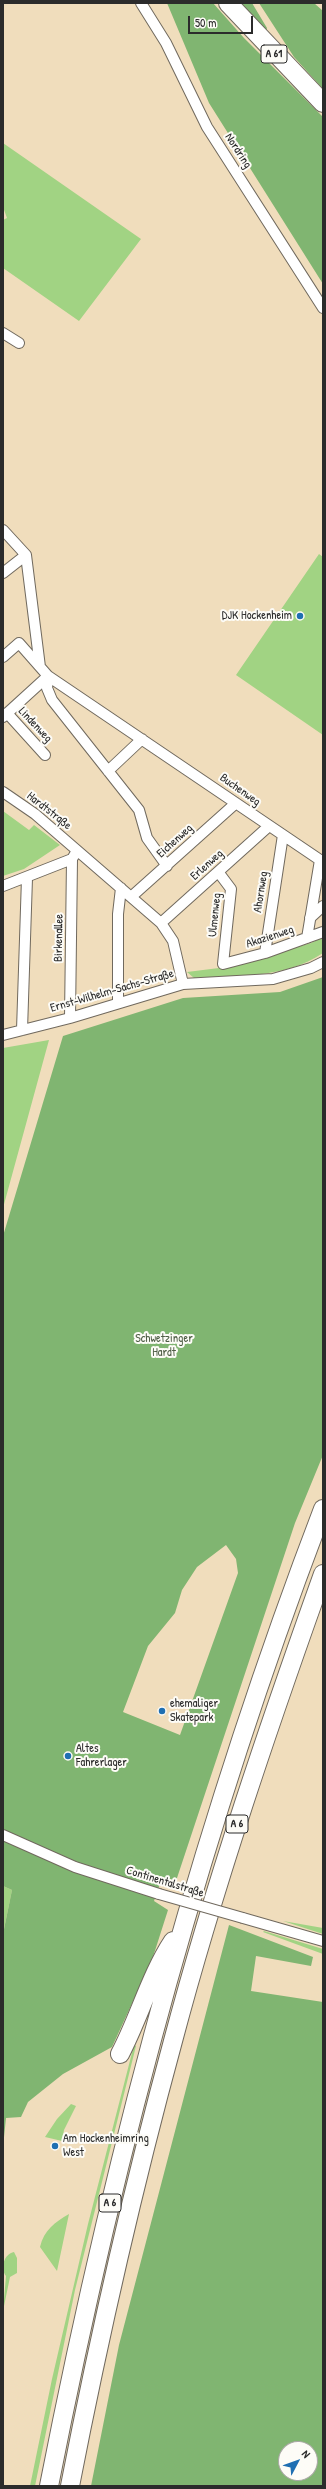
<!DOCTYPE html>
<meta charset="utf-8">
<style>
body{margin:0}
#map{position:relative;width:326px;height:2489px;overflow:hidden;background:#f0ddbc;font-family:"Patrick Hand",sans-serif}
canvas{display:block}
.frame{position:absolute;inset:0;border:4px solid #2b2b2b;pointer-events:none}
.north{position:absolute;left:278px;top:2441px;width:40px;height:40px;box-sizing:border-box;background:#fdfcf7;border:1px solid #a9a8a5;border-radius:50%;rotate:49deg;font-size:11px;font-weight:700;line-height:16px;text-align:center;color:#2b2b2b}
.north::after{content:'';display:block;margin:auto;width:14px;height:18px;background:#1f6fb2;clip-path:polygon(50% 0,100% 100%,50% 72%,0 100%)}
.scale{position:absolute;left:188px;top:16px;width:65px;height:18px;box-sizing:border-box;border:2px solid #2b2b2b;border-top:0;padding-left:5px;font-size:12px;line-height:14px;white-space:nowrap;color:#2b2b2b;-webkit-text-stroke:3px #fdfcf7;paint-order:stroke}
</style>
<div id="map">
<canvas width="326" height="2489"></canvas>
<div class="frame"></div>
<div class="north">N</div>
<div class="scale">50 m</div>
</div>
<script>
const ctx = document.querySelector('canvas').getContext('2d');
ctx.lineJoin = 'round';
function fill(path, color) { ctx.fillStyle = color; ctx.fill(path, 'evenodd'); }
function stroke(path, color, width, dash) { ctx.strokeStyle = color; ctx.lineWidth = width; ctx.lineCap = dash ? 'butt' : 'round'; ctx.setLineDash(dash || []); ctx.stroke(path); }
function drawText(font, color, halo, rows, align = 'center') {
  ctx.font = font + ' "Patrick Hand",sans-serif'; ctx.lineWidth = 4; ctx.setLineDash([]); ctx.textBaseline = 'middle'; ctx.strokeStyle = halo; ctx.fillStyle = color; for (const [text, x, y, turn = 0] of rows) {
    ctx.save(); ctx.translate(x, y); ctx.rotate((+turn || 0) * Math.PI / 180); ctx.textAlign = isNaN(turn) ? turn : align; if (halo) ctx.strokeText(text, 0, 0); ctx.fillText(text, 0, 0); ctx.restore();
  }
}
fill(new Path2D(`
 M3,143l138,96 -62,82 -76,-53v-48l4,-2 -4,-11z
 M319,554l4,3v178l-87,-60z
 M3,811l26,19 5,-5 26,20 -36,24 -21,7z
 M323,937v16c-39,26 -85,22 -129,25l-7,-6 48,-6 76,-23z
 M49,1040l-46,168v-160z
 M3,1886l9,4 -9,44z
 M283,1921l40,7v6z
 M264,1931l59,18v5l-60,-22z
 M134,2045l2,1 -61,244 -40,196h-5l22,-107 36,-155z
 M71,2104l5,2 -12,24 -2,11 -17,-4 12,-18z
 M69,2214l-12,57 -17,-24c4,-17 15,-25 29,-33z
 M14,2252l3,6v15l-7,4 -7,34 3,-35c-6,-8 -2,-22 8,-24z`), '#a1d383');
fill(new Path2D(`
 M167,3h46l31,35 79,79v167l-114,-181z
 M240,3h12l15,25 -1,3z
 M259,3h55l9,8v78l-29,-32z
 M323,977v478l-28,68 -120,361 -14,-3 -7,20 14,9 -16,50 -40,87 -49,27 -35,28 -7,15 -15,1 -3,29v-213l9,-44 -9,-4v-650l60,-200 120,-38 97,-6zM226,1545l10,14 2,14 -58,162 -57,-23 25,-66 27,-33 7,-23 15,-23z
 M229,1925l84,32 -2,9 -55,-10 -5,35 72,11v484h-232l28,-141zM286,2449h24v24h-24z`), '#80b571');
const street = new Path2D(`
 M141,3l25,40 41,84 116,181
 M3,333l16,10
 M3,530l23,25
 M26,555l14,112
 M3,573l23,-18
 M3,657l16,-14 29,33 275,186
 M48,676l-1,12 5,12 87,110 8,28 20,28
 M7,713l38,42
 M3,717l45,-41
 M108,771l34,-32
 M3,792l32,22 126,109 12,18 10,43
 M219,873l12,16 -8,75 42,-11 58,-21
 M3,886l69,-27 3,-5
 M131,897l105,-94
 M310,918l13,-12
 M161,923l108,-97
 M307,938l13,-78
 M265,953l18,-118
 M118,1003v-89l3,-26
 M70,1018l2,-159
 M22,1030l5,-152
 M3,1035l67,-17 113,-34 90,-5 38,-11 12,-6
 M3,1835l72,32 84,27
 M243,1918l80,23`);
const highway = new Path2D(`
 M228,3l95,100
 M120,2054c19,-36 31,-80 53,-113
 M49,2486c65,-332 153,-661 274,-977
 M70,2486c29,-149 63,-298 103,-445 42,-158 95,-313 150,-467`);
stroke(street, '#70695e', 12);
stroke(highway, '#70695e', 20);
stroke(street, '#fff', 10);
stroke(highway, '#fff', 18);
const streetBridge = new Path2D(`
 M159,1894l84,24`);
stroke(streetBridge, '#70695e', 12, []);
stroke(streetBridge, '#fff', 10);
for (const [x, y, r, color] of [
 [300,616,4,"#1f6fb2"],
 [162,1711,4,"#1f6fb2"],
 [68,1756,4,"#1f6fb2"],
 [55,2146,4,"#1f6fb2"]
]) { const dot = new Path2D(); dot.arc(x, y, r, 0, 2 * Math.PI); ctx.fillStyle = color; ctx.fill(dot); stroke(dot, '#fdfcf7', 1.5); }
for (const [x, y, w] of [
 [274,54,26],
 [237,1824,22],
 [110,2203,22]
]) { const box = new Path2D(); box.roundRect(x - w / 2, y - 9, w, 18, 3); ctx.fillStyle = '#fdfcf7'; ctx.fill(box); stroke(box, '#2b2b2b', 1); }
drawText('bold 11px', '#2b2b2b', null, [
 ["A 61",274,54],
 ["A 6",237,1824],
 ["A 6",110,2203]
]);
drawText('12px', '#2b2b2b', '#fdfcf7', [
 ["Nordring",238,151,57],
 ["Lindenweg",35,725,47],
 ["Buchenweg",240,790,35],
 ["Hardtstraße",49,811,38],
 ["Eichenweg",175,841,-42],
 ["Erlenweg",207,865,-42],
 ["Ahornweg",261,892,-81],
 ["Ulmenweg",215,915,-84],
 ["Akazienweg",270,937,-18],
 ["Birkenallee",59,938,-89],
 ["Ernst-Wilhelm-Sachs-Straße",112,991,-16],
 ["Continentalstraße",165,1882,17]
]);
drawText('12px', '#2b2b2b', '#fdfcf7', [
 ["DJK Hockenheim",292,616,"right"],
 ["ehemaliger",170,1704],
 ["Skatepark",170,1718],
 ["Altes",76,1749],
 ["Fahrerlager",76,1763],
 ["Am Hockenheimring",63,2139],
 ["West",63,2153]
], 'left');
drawText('12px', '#4e5d45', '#fdfcf7', [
 ["Schwetzinger",164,1339],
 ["Hardt",164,1353]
]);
</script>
